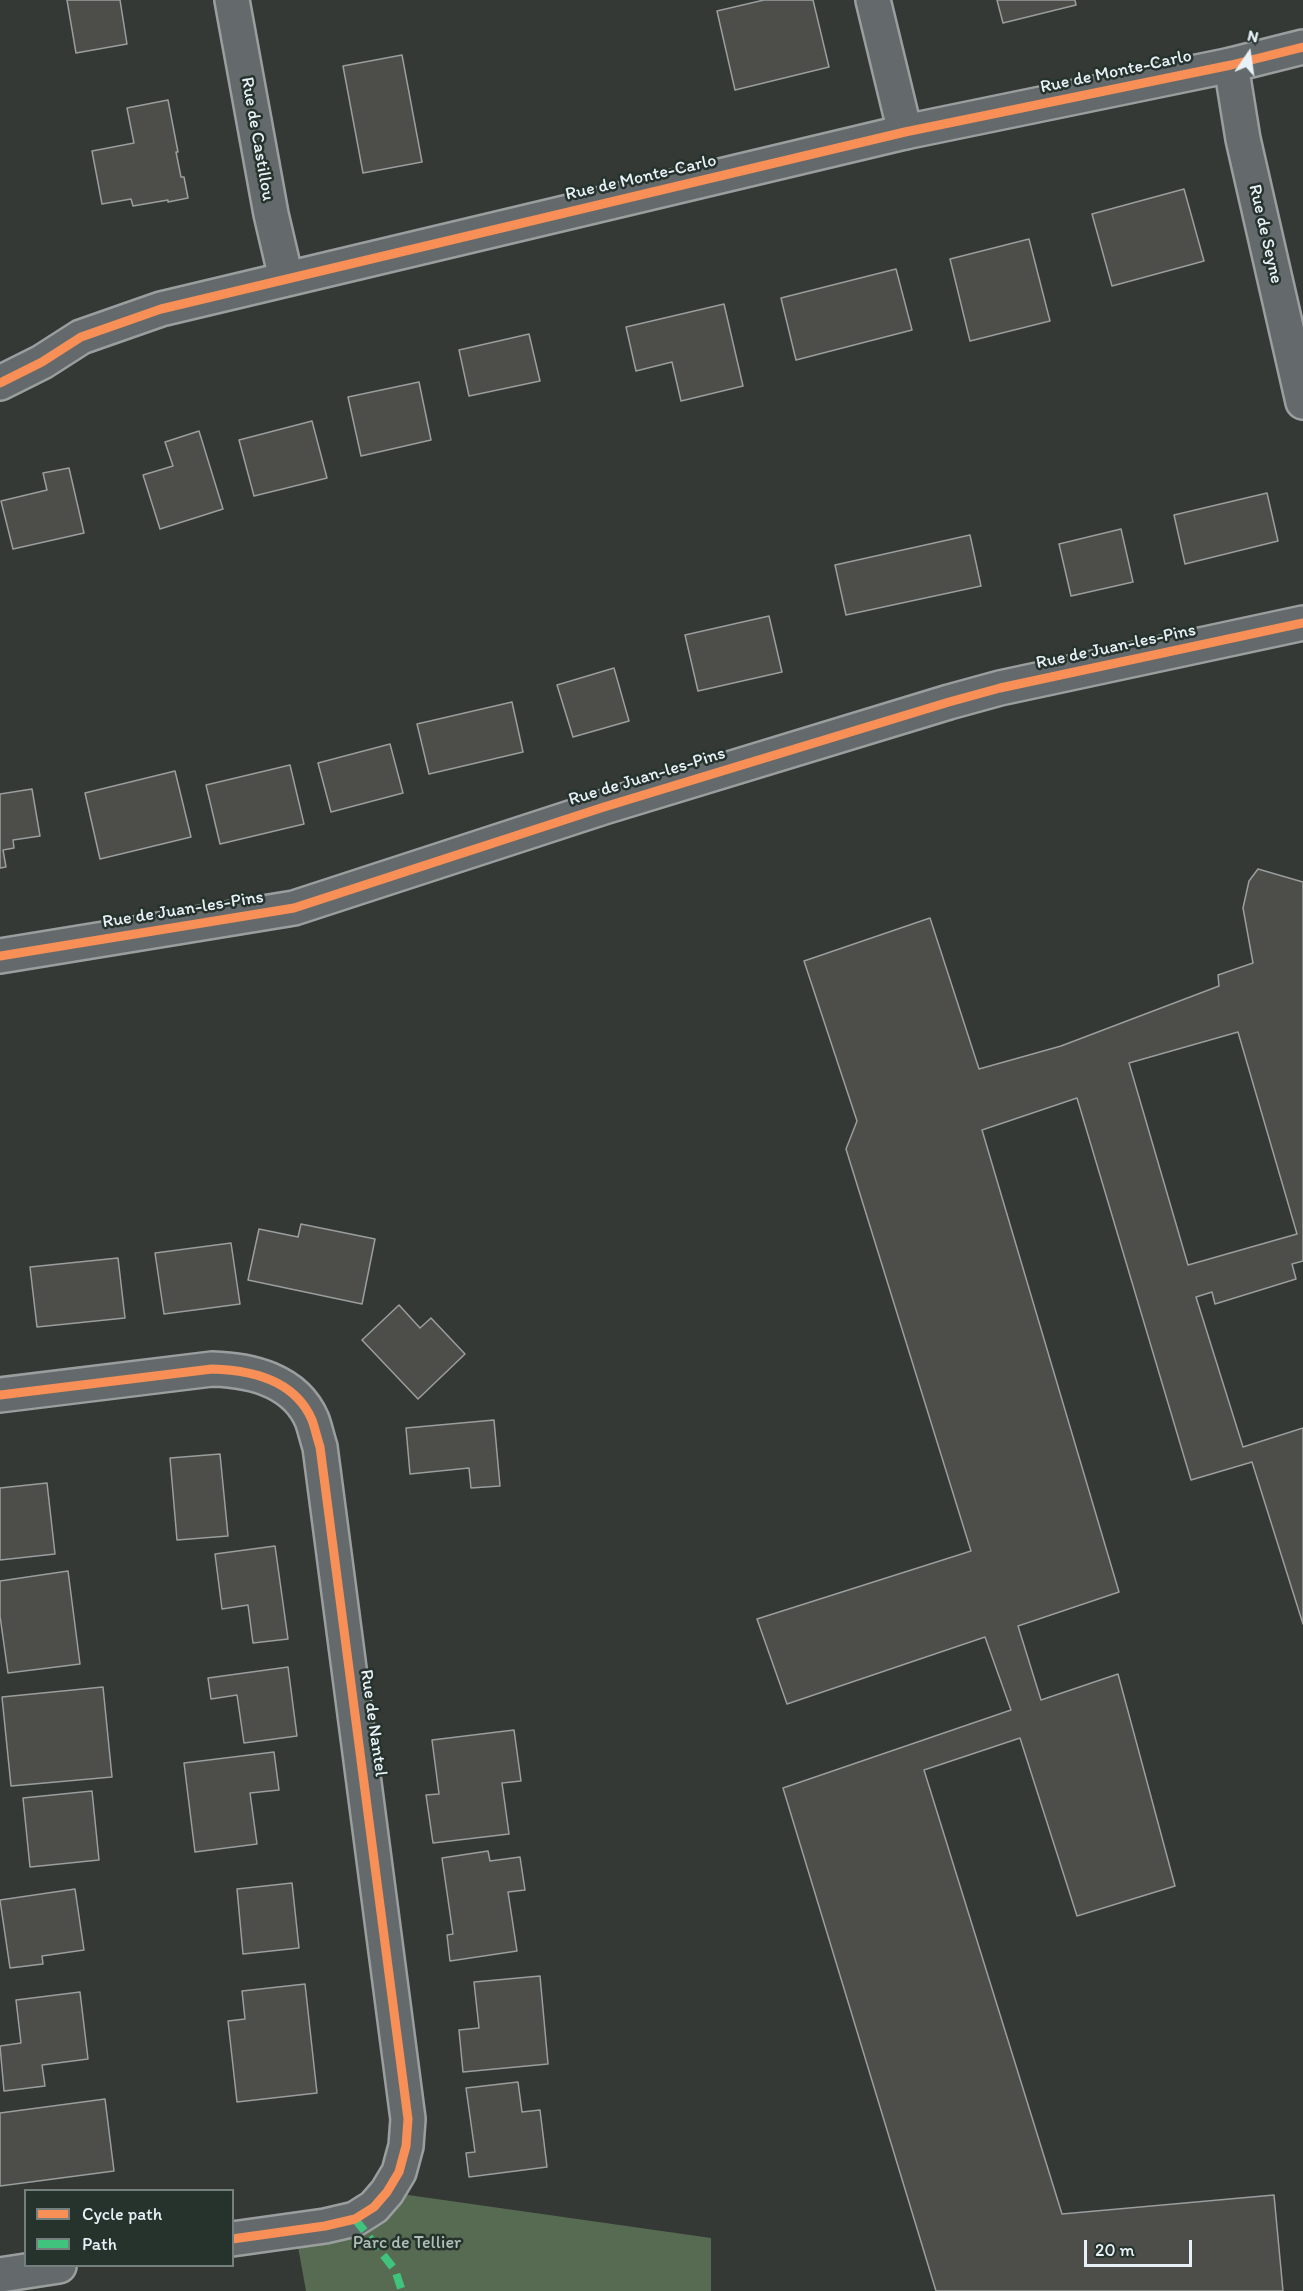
<!DOCTYPE html>
<style>
body{margin:0}
#map{position:relative;width:1303px;height:2291px;overflow:hidden;background:#353935;font-family:Itim,sans-serif}
canvas{display:block}
.legend{position:absolute;left:24px;top:2189px;width:210px;height:78px;box-sizing:border-box;background:#26332d;border:2px solid #747f7e;margin:0;padding:8px 10px;list-style:none;font-size:18px;color:#e8f1f8}
.legend li{display:flex;align-items:center;gap:12px;height:30px}
.legend b{width:30px;border:2px solid #747f7e}
.north{position:absolute;left:1219px;top:24px;width:60px;height:60px;-webkit-text-stroke:4px #26332d;paint-order:stroke;rotate:13deg;font-size:16px;font-weight:700;line-height:24px;text-align:center;color:#e8f1f8}
.north::after{content:'';display:block;margin:auto;width:21px;height:27px;background:#e8f1f8;clip-path:polygon(50% 0,100% 100%,50% 72%,0 100%)}
.scale{position:absolute;left:1084px;top:2240px;width:108px;height:27px;box-sizing:border-box;border:3px solid #e8f1f8;border-top:0;padding-left:8px;font-size:18px;line-height:21px;white-space:nowrap;color:#e8f1f8;-webkit-text-stroke:4px #26332d;paint-order:stroke}
</style>
<div id="map">
<canvas width="1303" height="2291"></canvas>
<ul class="legend">
<li><b style="height:8px;background:#f78f57"></b>Cycle path</li>
<li><b style="height:8px;background:#40c37c"></b>Path</li>
</ul>
<div class="north">N</div>
<div class="scale">20 m</div>
</div>
<script>
const ctx = document.querySelector('canvas').getContext('2d');
ctx.lineJoin = 'round';
function fill(path, color) { ctx.fillStyle = color; ctx.fill(path, 'evenodd'); }
function stroke(path, color, width, dash) { ctx.strokeStyle = color; ctx.lineWidth = width; ctx.lineCap = dash ? 'butt' : 'round'; ctx.setLineDash(dash || []); ctx.stroke(path); }
function drawText(font, color, halo, rows, align = 'center') {
  ctx.font = font + ' Itim,sans-serif'; ctx.lineWidth = 5; ctx.setLineDash([]); ctx.textBaseline = 'middle'; ctx.strokeStyle = halo; ctx.fillStyle = color; for (const [text, x, y, turn = 0] of rows) {
    ctx.save(); ctx.translate(x, y); ctx.rotate((+turn || 0) * Math.PI / 180); ctx.textAlign = isNaN(turn) ? turn : align; if (halo) ctx.strokeText(text, 0, 0); ctx.fillText(text, 0, 0); ctx.restore();
  }
}
fill(new Path2D(`
 M387,2192l324,46v53h-405l-11,-61z`), '#576b52');
const building = new Path2D(`
 M67,0h53l7,44 -51,9z
 M764,0h49l16,67 -94,23 -18,-79z
 M997,0h78l1,5 -73,18z
 M402,55l20,107 -59,11 -20,-107z
 M168,100l10,52h-2l5,25h3l4,21 -20,4v-2l-35,6 -2,-7 -29,5 -10,-53 42,-8 -7,-35z
 M1184,189l20,72 -92,25 -20,-72z
 M1029,239l21,82 -80,20 -20,-82z
 M896,269l16,61 -116,30 -15,-62z
 M724,304l19,82 -62,15 -9,-39 -36,9 -10,-44z
 M529,334l11,47 -71,15 -10,-46z
 M419,382l12,58 -70,16 -13,-59z
 M312,421l15,57 -73,18 -15,-56z
 M199,431l24,78 -63,20 -17,-54 30,-9 -8,-24z
 M69,468l15,65 -71,16 -12,-48 46,-11 -4,-17z
 M1267,493l11,48 -93,23 -11,-49z
 M1121,529l12,53 -62,14 -12,-52z
 M970,535l11,51 -135,29 -11,-50z
 M769,616l13,56 -84,19 -13,-56z
 M614,668l15,53 -56,16 -16,-52z
 M512,702l11,50 -94,22 -12,-50z
 M390,744l13,49 -72,19 -13,-49z
 M290,765l14,59 -84,20 -14,-59z
 M175,771l16,66 -91,22 -15,-66z
 M32,789l8,47 -27,4 1,8 -11,2 3,17 -6,1v-74z
 M1258,869l45,13v379l-11,3 4,15 -81,25 -3,-12 -16,5 47,150 60,-19v196l-51,-162 -61,18 -114,-382 -95,32 137,462 -101,34 23,74 77,-26 57,212 -98,30 -57,-178 -96,32 138,444 212,-19 9,96h-347l-153,-503 228,-78 -26,-73 -198,67 -30,-85 214,-68 -125,-402 11,-28 -53,-160 126,-43 49,151 82,-23 158,-60 -1,-11 35,-12 -10,-55 6,-27zM1238,1032l59,202 -109,31 -59,-202z
 M301,1224l74,15 -13,65 -114,-24 11,-51 39,8z
 M231,1243l9,61 -76,10 -9,-61z
 M118,1258l7,60 -88,9 -7,-60z
 M399,1305l21,23 11,-10 34,36 -47,45 -56,-59z
 M494,1420l6,66 -29,2 -2,-20 -59,6 -4,-46z
 M220,1454l8,82 -51,4 -7,-82z
 M47,1483l8,71 -55,6v-72z
 M275,1546l13,93 -35,4 -5,-38 -26,4 -7,-55z
 M68,1571l12,93 -72,9 -8,-57v-35z
 M288,1667l9,69 -53,7 -7,-48 -26,4 -3,-21z
 M103,1687l9,90 -101,9 -9,-89z
 M514,1730l7,51 -19,2 7,51 -76,9 -7,-48 13,-1 -7,-54z
 M274,1752l5,38 -29,3 7,51 -62,8 -11,-89z
 M92,1791l7,69 -69,7 -7,-69z
 M488,1851l2,10 30,-4 5,33 -17,2 9,59 -67,10 -3,-26 6,-1 -11,-76z
 M292,1883l7,65 -56,6 -6,-65z
 M75,1889l9,61 -42,6 1,8 -33,4 -10,-68z
 M540,1976l8,88 -85,8 -4,-42 20,-2 -5,-46z
 M305,1984l12,109 -80,9 -9,-81 17,-2 -3,-28z
 M80,1992l8,67 -46,6 3,21 -41,5 -4,-45 21,-3 -5,-43z
 M518,2082l4,30 18,-2 7,57 -78,10 -3,-24 9,-1 -9,-64z
 M105,2099l9,72 -114,15v-73z`);
fill(building, '#4d4d49');
stroke(building, '#9a9e9e', 1.5);
const minor = new Path2D(`
 M232,0l39,214 15,64
 M873,0l32,132
 M1231,65l12,74 60,263
 M0,956l294,-48 310,-101 345,-105 51,-14 303,-65
 M0,1395l212,-26c38,1 83,11 100,51 3,8 5,18 8,27l88,672 -2,27 -7,26 -12,20 -13,15 -19,12 -30,7 -93,13
 M0,2275l59,-9`);
const tertiary = new Path2D(`
 M0,383l42,-21 39,-25 80,-28 744,-177 326,-67 72,-18`);
stroke(minor, '#9a9e9e', 38);
stroke(tertiary, '#9a9e9e', 38);
stroke(minor, '#646a6b', 33);
stroke(tertiary, '#646a6b', 33);
stroke(new Path2D(`
 M355,2219l40,51 7,21`), '#40c37c', 8, [15, 8]);
stroke(new Path2D(`
 M0,383l42,-21 39,-25 80,-28 744,-177 326,-67 72,-18
 M0,956l294,-48 310,-101 345,-105 51,-14 303,-65
 M0,1395l212,-26c38,1 83,11 100,51 3,8 5,18 8,27l88,672 -2,27 -7,26 -12,20 -13,15 -19,12 -30,7 -93,13`), '#f78f57', 9);
drawText('18px', '#e8f1f8', '#26332d', [
 ["Rue de Monte-Carlo",1116,72,-12],
 ["Rue de Castillou",257,139,80],
 ["Rue de Monte-Carlo",641,178,-13],
 ["Rue de Seyne",1265,234,77],
 ["Rue de Juan-les-Pins",1116,647,-12],
 ["Rue de Juan-les-Pins",647,777,-17],
 ["Rue de Juan-les-Pins",183,910,-9],
 ["Rue de Nantel",373,1723,82]
]);
drawText('18px', '#b0bfb8', '#26332d', [
 ["Parc de Tellier",407,2243]
]);
</script>
